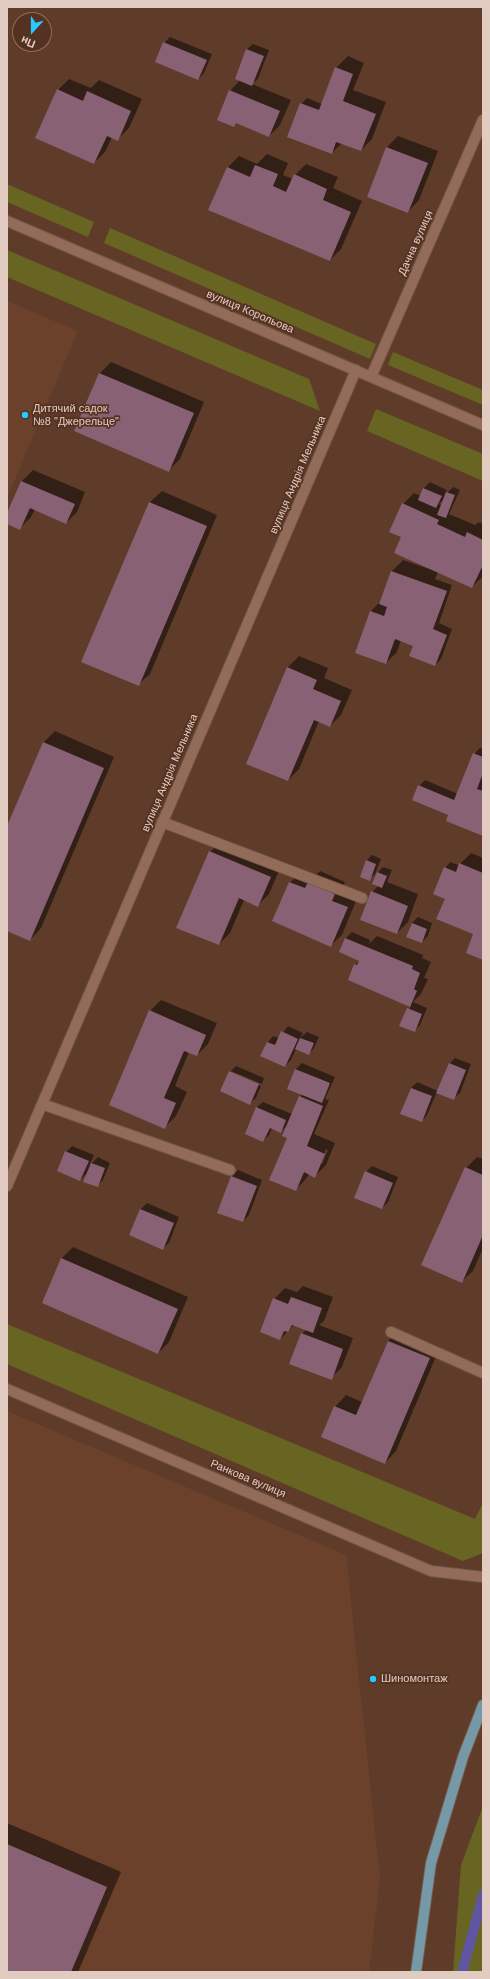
<!DOCTYPE html>
<meta charset="utf-8">
<style>
body{margin:0}
#map{position:relative;width:490px;height:1979px;overflow:hidden;background:#5f3c2a;font-family:Helvetica,sans-serif}
canvas{display:block}
.frame{position:absolute;inset:0;border:8px solid #e2ccc1;pointer-events:none}
.north{position:absolute;left:12px;top:12px;width:40px;height:40px;box-sizing:border-box;background:#543120;border:1px solid #8d6f60;border-radius:50%;rotate:201deg;font-size:11px;font-weight:700;line-height:16px;text-align:center;color:#e2ccc1}
.north::after{content:'';display:block;margin:auto;width:14px;height:18px;background:#29c8ff;clip-path:polygon(50% 0,100% 100%,50% 72%,0 100%)}
</style>
<div id="map">
<canvas width="490" height="1979"></canvas>
<div class="frame"></div>
<div class="north">Пн</div>
</div>
<script>
const ctx = document.querySelector('canvas').getContext('2d');
ctx.lineJoin = 'round';
function fill(path, color) { ctx.fillStyle = color; ctx.fill(path, 'evenodd'); }
function stroke(path, color, width, dash) { ctx.strokeStyle = color; ctx.lineWidth = width; ctx.lineCap = dash ? 'butt' : 'round'; ctx.setLineDash(dash || []); ctx.stroke(path); }
function drawText(font, color, halo, rows, align = 'center') {
  ctx.font = font + ' Helvetica,sans-serif'; ctx.lineWidth = 3.5; ctx.setLineDash([]); ctx.textBaseline = 'middle'; ctx.strokeStyle = halo; ctx.fillStyle = color; for (const [text, x, y, turn = 0] of rows) {
    ctx.save(); ctx.translate(x, y); ctx.rotate((+turn || 0) * Math.PI / 180); ctx.textAlign = isNaN(turn) ? turn : align; if (halo) ctx.strokeText(text, 0, 0); ctx.fillText(text, 0, 0); ctx.restore();
  }
}
fill(new Path2D(`
 M7,301l71,30 -71,167z
 M7,1411l339,144 34,323 -11,94h-362z`), '#6b412b');
fill(new Path2D(`
 M7,184l87,38 -6,15 -81,-35z
 M110,228l266,116 -6,15 -266,-116z
 M7,250l302,129 11,32 -313,-134z
 M393,352l90,38v15l-95,-40z
 M376,409l107,45v27l-116,-50z
 M7,1324l468,195 8,-16v50l-20,8 -456,-197z
 M483,1806v166h-30l8,-107z`), '#676521');
fill(new Path2D(`
 M170,37l42,17 -8,19 -6,6 -34,-36z
 M253,44l16,6 -11,29 -6,5 39,16 -11,25 -11,11 -32,-14 -3,4 -4,-35 10,-11 7,-31z
 M348,56l16,7 -11,27 33,12 -14,37 -11,11 -19,-7 -10,10 -31,-49 6,-6 15,6 14,-36z
 M69,79l22,9 8,-8 43,19 -13,29 -11,11 -6,-2 -7,15 -11,11 -36,-73z
 M398,136l40,15 -19,49 -11,12 -40,-16 19,-49z
 M267,154l21,9 -5,12 10,4 2,-4 11,-11 32,13 -5,11 29,13 -21,48 -11,11 -102,-93 11,-11 18,8z
 M111,362l93,40 -24,57 -11,11 -93,-39 24,-58z
 M33,470l52,22 -8,20 -11,11 -31,-14 -4,8 -11,11 -13,-5v-8l15,-34z
 M430,482l17,8 -2,5 8,-8 7,3 -11,24 26,11 4,-3 4,2v52l-11,11 -34,-15 -3,7 17,6 -13,38 13,6 -11,30 -6,6 -21,-20 -13,-5 -4,12 -11,11 -15,-52 10,-10 11,-30 11,-11 26,9 -26,-32v-33l11,-11 7,3 3,-8zM445,498l-3,7 -3,-1z
 M162,491l55,24 -67,159 -12,11 -56,-24 68,-159z
 M299,656l29,12 -4,10 28,12 -11,25 -11,11 -11,-5 -20,48 -11,11 -41,-17 41,-96z
 M55,731l59,26 -73,171 -11,12 -23,-10v-101l37,-87z
 M480,748l3,1v86l-64,-49 6,-6 33,14 16,-40z
 M221,841l60,25 -12,28 -11,11 -14,-5 -14,33 -11,11 -9,-92z
 M471,853l12,5v101l-9,-25 -28,-36 -1,-30 5,-6 9,3z
 M372,855l9,4 -6,15 -6,5 -3,-18z
 M383,867l9,3 -5,12 31,12 -10,28 -11,11 -25,-41 6,-6 -1,-13z
 M301,871l13,6 6,-6 25,11 -3,7 16,7 -16,39 -12,11 -40,-63z
 M418,917l14,6 -4,13 -6,6 -14,-6 4,-13z
 M352,932l18,8 -1,4 8,-8 46,19 -1,3 9,4 -7,16 4,1 -7,15 -8,8 14,6 -7,17 -6,6 -13,-6 10,-19 -56,-41 5,-5 -19,-8 5,-14z
 M161,1000l56,23 -9,21 -11,11 -8,-3 -14,34 12,6 -11,24 -11,11 -15,-116z
 M288,1026l15,7 -3,5 7,-6 12,5 -5,11 -5,6 -13,-5 -5,11 -6,6 -23,-11 6,-13 5,-6 6,2z
 M455,1058l16,6 -11,29 -6,5 -17,-6 -10,23 -5,6 -21,-7 10,-26 6,-6 21,9 11,-27z
 M302,1063l33,14 -10,22 4,1 -15,34 21,9 -9,22 -11,11 -6,-2 -3,5 -11,11 -7,-52v-14l-7,8 -9,-4 -3,7 -6,6 -17,-7 11,-27 6,-5 29,12 10,-20 -14,-5 8,-20zM326,1149l2,1 -6,14h-2z
 M236,1066l28,12 -2,6 -31,-13v2l30,13 -5,12 -6,5 -20,-31z
 M72,1146l22,9 -5,11 9,-9 12,6 -7,17 -6,6 -8,-15 -9,9 -22,-10 8,-18z
 M477,1157l6,2v89l-10,23 -12,11 5,-114z
 M372,1166l26,11 -10,25 -6,6 -16,-36z
 M238,1170l24,10 -13,35 -6,6 -24,-9 13,-36z
 M147,1203l32,14 -10,26 -6,5 -33,-14 11,-25z
 M73,1247l115,50 -19,45 -11,11 -96,-95z
 M303,1286l30,11 -9,24 -5,4 34,13 -11,29 -11,11 -29,-44 4,-4 -12,-5 -14,14 -6,-40 11,-11 12,4z
 M400,1330l40,17 -44,104 -11,12 -50,-56 11,-12 16,7 26,-61z
 M7,1823l114,49 -43,100h-71z`), '#0007');
stroke(new Path2D(`
 M462,1972l21,-77`), '#6055a2', 10);
fill(new Path2D(`
 M163,42l44,18 -9,20 -43,-18z
 M246,49l18,7 -12,30 -17,-7z
 M335,67l18,7 -10,27 33,13 -15,37 -25,-9 -4,12 -45,-17 13,-34 19,7z
 M57,89l26,12 4,-10 44,20 -13,30 -11,-5 -13,28 -59,-26z
 M229,90l51,21 -11,26 -33,-14 -2,4 -17,-7z
 M386,147l42,16 -20,50 -41,-16z
 M255,165l23,9 -5,12 13,6 8,-18 33,15 -4,11 28,12 -21,49 -122,-51 19,-43 23,10z
 M99,373l95,40 -25,59 -95,-41z
 M21,481l54,23 -9,20 -36,-16 -10,22 -13,-6v-11z
 M423,488l19,8 -6,12 -18,-8z
 M446,492l9,3 -9,23 -9,-3z
 M149,502l58,24 -68,160 -58,-24z
 M402,503l37,17 -2,4 28,13 2,-5 16,8v25l-11,23 -78,-35 7,-16 -12,-5z
 M391,571l56,20 -14,38 14,6 -12,31 -26,-10 4,-10 -18,-7 -9,25 -31,-11 15,-42 14,5 3,-9 -8,-3z
 M287,667l30,13 -4,9 28,12 -11,26 -16,-7 -26,61 -42,-17z
 M43,742l61,26 -74,173 -23,-10v-105z
 M473,753l10,4v16l-6,16 6,2v45l-37,-15 2,-6 -36,-15 6,-15 36,15z
 M209,851l62,26 -13,30 -19,-9 -20,47 -43,-17z
 M366,860l10,4 -6,17 -10,-4z
 M459,863l24,10v87l-17,-7 7,-19 -37,-15 9,-20 -12,-5 11,-27 12,5z
 M377,872l10,4 -5,12 -10,-4z
 M289,882l16,6 3,-6 27,12 -3,7 16,6 -17,40 -59,-26z
 M371,891l37,15 -11,28 -37,-14z
 M412,923l15,6 -5,14 -16,-6z
 M345,938l68,28 -1,3 8,4 -6,16 3,2 -7,16 -62,-27 6,-16 3,1 2,-4 -20,-9z
 M407,1008l15,6 -7,18 -16,-6z
 M149,1010l57,25 -9,21 -13,-5 -20,47 12,5 -11,26 -56,-24z
 M281,1031l17,8 -13,28 -25,-11 7,-14 8,3z
 M300,1038l14,5 -5,12 -14,-6z
 M449,1063l17,7 -12,30 -18,-7z
 M295,1069l35,14 -8,20 -35,-14z
 M229,1071l30,13 -9,21 -30,-14z
 M411,1088l21,8 -10,26 -22,-8z
 M299,1096l24,10 -16,40 18,8 -10,24 -11,-6 -8,19 -27,-11 18,-42 -5,-2z
 M256,1107l30,13 -5,13 -11,-5 -7,14 -18,-8z
 M65,1151l24,10 -9,20 -23,-10z
 M91,1163l14,5 -7,19 -15,-5z
 M465,1167l18,8v60l-21,48 -41,-18z
 M365,1171l28,12 -11,26 -28,-11z
 M231,1176l26,10 -14,36 -26,-9z
 M140,1209l34,14 -11,27 -34,-15z
 M61,1258l117,51 -20,45 -116,-51z
 M291,1297l31,11 -9,25 -21,-8 -4,7 -4,-1 -4,9 -20,-8 13,-34 15,6z
 M301,1333l42,16 -11,31 -43,-16z
 M388,1341l42,17 -45,106 -64,-27 13,-31 22,9z
 M7,1844l100,43 -36,85h-64z`), '#886175');
const minor = new Path2D(`
 M7,221l476,204
 M371,377l112,-257
 M162,822l200,76
 M42,1104l188,66
 M7,1186l349,-816
 M391,1332l92,41
 M7,1389l424,182 52,6`);
const major = new Path2D(`
 M416,1972l15,-109 32,-106 20,-52`);
stroke(minor, '#765849', 12);
stroke(major, '#765849', 12);
stroke(minor, '#936c59', 10);
stroke(major, '#7599a7', 10);
for (const [x, y, r, color] of [
 [25,415,4,"#29c8ff"],
 [373,1679,4,"#29c8ff"]
]) { const dot = new Path2D(); dot.arc(x, y, r, 0, 2 * Math.PI); ctx.fillStyle = color; ctx.fill(dot); stroke(dot, '#543120', 1.5); }
drawText('11px', '#e2ccc1', '#543120', [
 ["Дачна вулиця",416,243,-66],
 ["вулиця Корольова",250,312,23],
 ["вулиця Андрія Мельника",298,475,-67],
 ["вулиця Андрія Мельника",170,773,-67],
 ["Ранкова вулиця",248,1479,23]
]);
drawText('11px', '#e2ccc1', '#543120', [
 ["Дитячий садок",33,409],
 ["№8 \"Джерельце\"",33,422],
 ["Шиномонтаж",381,1679]
], 'left');
</script>
